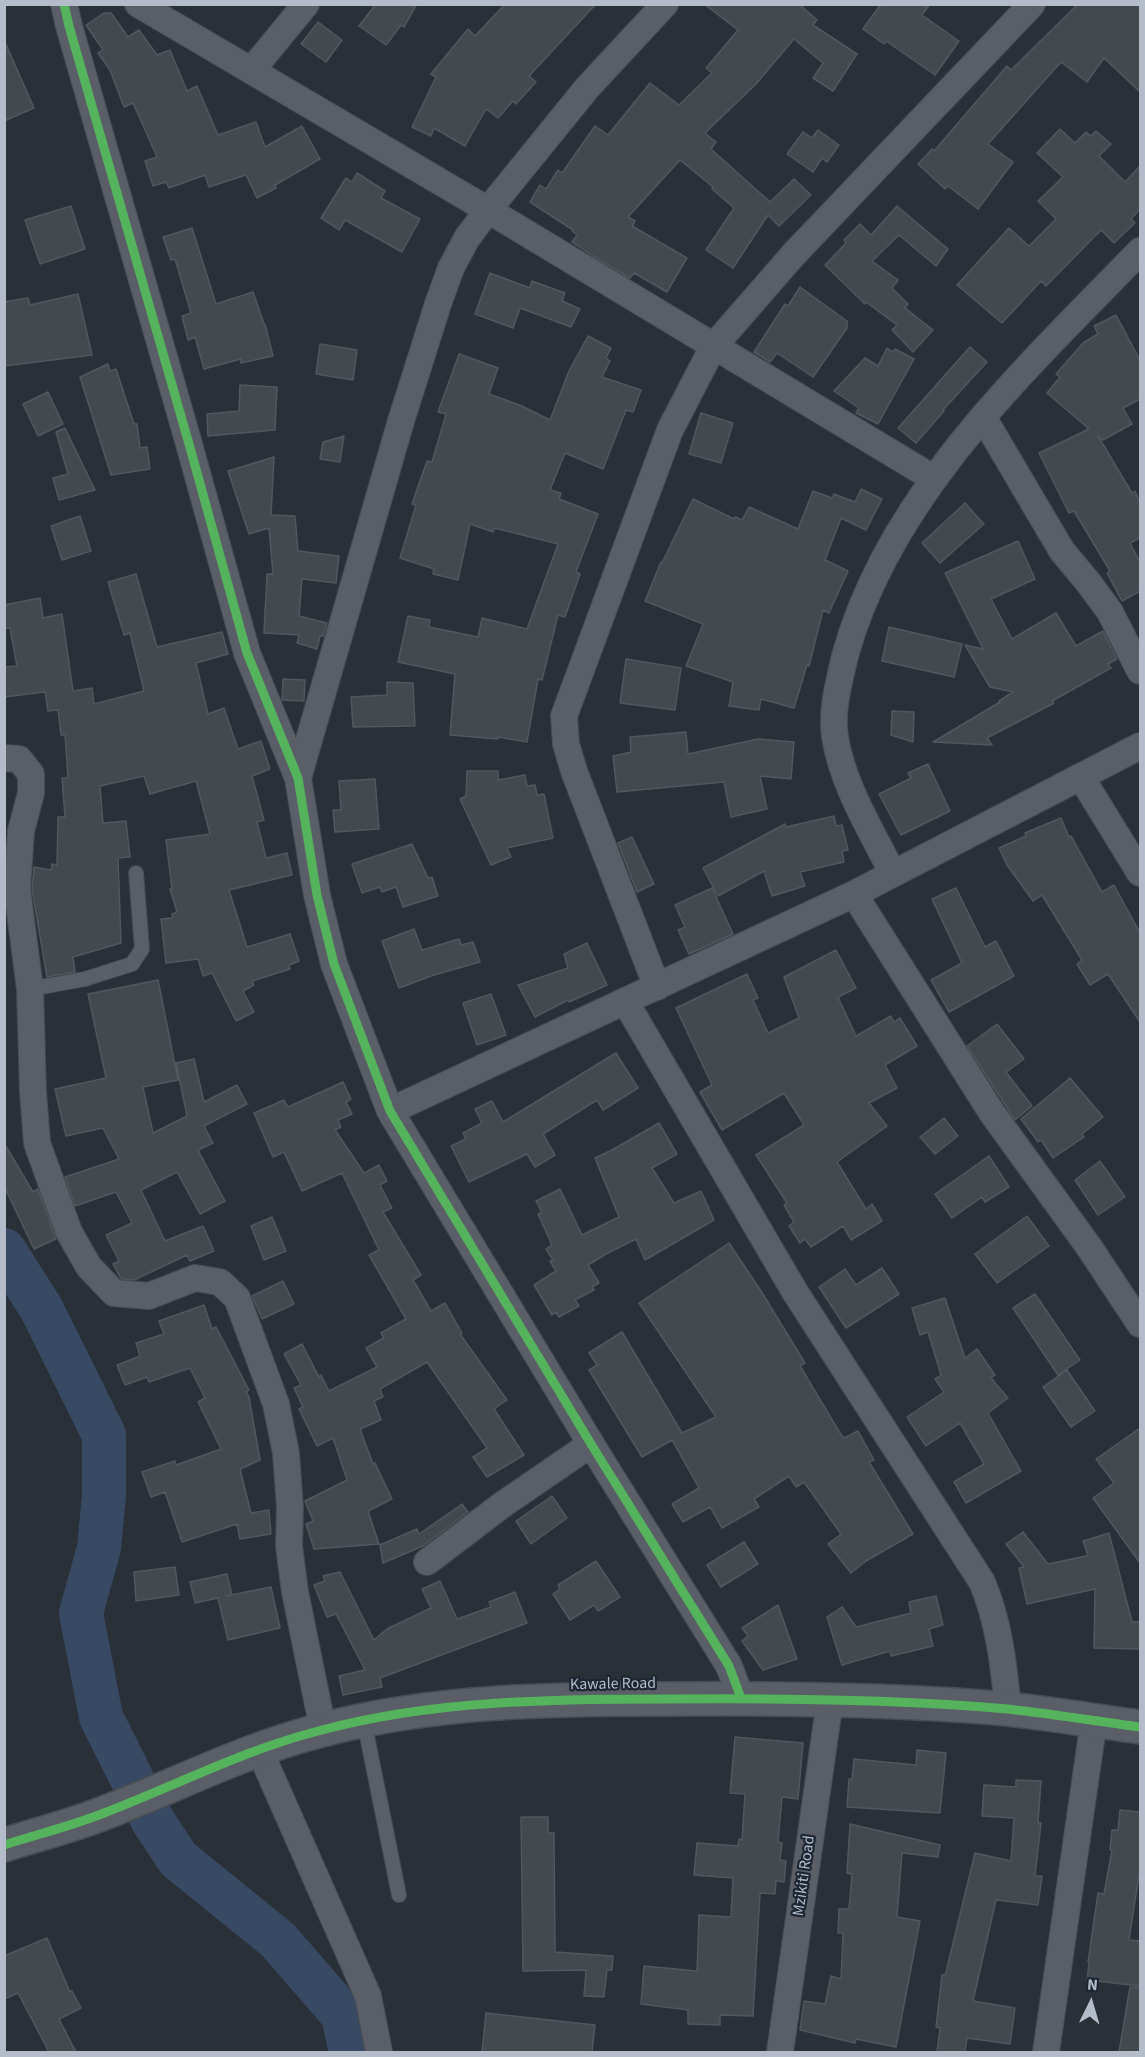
<!DOCTYPE html>
<style>
body{margin:0}
#map{position:relative;width:1145px;height:2057px;overflow:hidden;background:#2a3038;font-family:"Source Sans 3",sans-serif}
canvas{display:block}
.frame{position:absolute;inset:0;border:6px solid #b4bcc9;pointer-events:none}
.north{position:absolute;left:1061px;top:1973px;width:60px;height:60px;-webkit-text-stroke:4px #1d2633;paint-order:stroke;rotate:5deg;font-size:16px;font-weight:700;line-height:24px;text-align:center;color:#b4bcc9}
.north::after{content:'';display:block;margin:auto;width:21px;height:27px;background:#b4bcc9;clip-path:polygon(50% 0,100% 100%,50% 72%,0 100%)}
</style>
<div id="map">
<canvas width="1145" height="2057"></canvas>
<div class="frame"></div>
<div class="north">N</div>
</div>
<script>
const ctx = document.querySelector('canvas').getContext('2d');
ctx.lineJoin = 'round';
function stroke(path, color, width, dash) { ctx.strokeStyle = color; ctx.lineWidth = width; ctx.lineCap = dash ? 'butt' : 'round'; ctx.setLineDash(dash || []); ctx.stroke(path); }
function fill(path, color) { ctx.fillStyle = color; ctx.fill(path, 'evenodd'); }
function drawText(font, color, halo, rows, align = 'center') {
  ctx.font = font + ' "Source Sans 3",sans-serif'; ctx.lineWidth = 4.5; ctx.setLineDash([]); ctx.textBaseline = 'middle'; ctx.strokeStyle = halo; ctx.fillStyle = color; for (const [text, x, y, turn = 0] of rows) {
    ctx.save(); ctx.translate(x, y); ctx.rotate((+turn || 0) * Math.PI / 180); ctx.textAlign = isNaN(turn) ? turn : align; if (halo) ctx.strokeText(text, 0, 0); ctx.fillText(text, 0, 0); ctx.restore();
  }
}
stroke(new Path2D(`
 M4,1250l37,58 63,127v60l-5,53 -18,65 20,104 52,104 25,38 100,81 65,75 8,37`), '#384963', 44);
const building = new Path2D(`
 M376,4h41l-13,23 -3,-2 -15,20 -27,-19z
 M505,4h91l-67,72 7,6 -20,22 -3,-3 -15,17 -12,-9 -21,37 -31,-18 -3,8 -19,-9 24,-50 -5,-3 37,-45 7,7z
 M704,4h95l18,16 -4,5 44,29 -24,37 -20,-13 10,-15 -29,-24 -38,45 -51,49 11,9 -5,7 59,53 24,-23 17,16 -32,31 -11,-11 -35,53 -27,-18 28,-42 -22,-19 1,-2 -33,-27 -52,57 7,4 -3,5 55,32 -20,34 -33,-19 -4,5 -37,-22 -21,-14 5,-7 -5,-4 1,-1 -43,-28 10,-17 6,4 12,-19 4,3 33,-47 13,9 42,-52 29,22 33,-32 -6,-5 32,-38z
 M881,4h49l-8,11 37,26 -24,34 -49,-34 -2,3 -21,-15z
 M1078,4h62v88l-36,-34 -17,24 -26,-20 -73,82 25,18 -35,47 -30,-23 -3,3 -27,-25 14,-15 2,2 73,-85 4,4z
 M104,13h7l17,24 11,-7 18,25 13,-5 17,41 10,-5 21,49 38,-13 9,25 37,-21 18,33 -45,26 1,3 -19,10 -11,-23 -37,12 -4,-12 -36,13 -3,-6 -13,4 -8,-25 12,-4 -24,-54 -9,4 -14,-37 -12,-17 5,-3 -17,-25z
 M318,22l24,18 -16,22 -25,-18z
 M4,40l30,68 -30,13z
 M1060,129l15,14 11,-11 5,4 5,-5 15,13 -12,12 26,26 15,-16v43l-9,10 4,4 -21,20 -13,-13 -55,56 -5,-5 -39,42 -45,-38 52,-57 20,18 27,-27 -18,-18 25,-24 -26,-24z
 M818,130l21,15 -12,17 -5,-4 -9,14 -26,-18 16,-22 9,6z
 M357,173l28,18 -4,7 39,21 -18,33 -57,-32 -6,10 -18,-12 25,-40 6,4z
 M71,206l14,43 -45,15 -15,-44z
 M897,206l51,43 -12,17 -37,-31 -27,26 26,19 -6,8 16,16 -3,4 28,22 -20,22 -21,-22 5,-5 -31,-23 -1,2 -40,-39 21,-22 -2,-3 16,-16 11,11z
 M192,228l24,76 37,-12 11,32h1l8,32 -32,7v-4l-37,10 -9,-32 -7,3 -6,-24 9,-3 -16,-54 -4,1 -8,-23z
 M490,273l40,15 2,-7 33,12 -3,8 18,8 -9,18 -51,-19 -7,20 -38,-14z
 M800,287l47,34v7l-34,49 -36,-24 -7,9 -16,-10 31,-48 3,2z
 M78,294l14,61 -88,11v-64l24,-4 2,7z
 M1116,315l24,45v39l-17,9 9,16 -29,16 -5,-4 34,57 3,-2 5,12v35l-10,5 10,19v29l-18,10 -15,-28 3,-2 -36,-60 -5,2 -30,-60 50,-24 -42,-36 13,-16 -4,-3 27,-31 15,-9 -4,-8z
 M588,336l23,12 -5,10 4,3 -8,16 39,13 -8,22 -7,-2 -23,59 -38,-16 -15,37 11,3 -2,6 39,15 -22,58 4,2 -15,43 -7,-2 -16,65 -4,-1 -11,63 -29,-5v2l-48,-4 5,-61 -57,-12 10,-46 22,4 -1,7 49,10 4,-19 45,11 31,-85 -63,-16 -2,4 -23,-8 -12,56 -25,-6 1,-5 -34,-11 16,-53 -4,-1 15,-43 5,1 14,-48 -8,-2 21,-58 39,14 -9,26 33,12 28,14 19,-49z
 M320,344l37,6 -4,30 -37,-6z
 M970,347l17,15 -44,48 1,1 -28,32 -18,-15z
 M887,348l6,4 2,-3 19,10 -36,65 -22,-11 3,-5 -25,-17 31,-33 13,8z
 M108,364l2,7 6,-2 18,55h3l3,24 7,-1 3,22 -39,6 -31,-98z
 M240,385l37,2 -2,43 -67,6 -1,-22 32,-3z
 M48,392l15,32 -25,12 -15,-32z
 M701,413l32,10 -12,40 -32,-9z
 M65,428l30,62 -36,10 -6,-22 15,-4 -12,-42z
 M344,436l-4,26 -20,-3 3,-17z
 M274,457l-3,58 24,1 3,35 41,5 -3,27 -34,-4 -3,37 28,7 -4,13h-3l-3,13 -20,-6 2,-8 -35,-2 3,-59h6l-4,-46 -20,6 -21,-63z
 M861,489l21,10 -16,31 -25,-12 -16,42 23,11 -19,42 -6,-3 -14,56 -2,-1 -13,43 -33,-9 -2,11 -30,-4 4,-24 -47,-16 17,-42 -58,-23 16,-39 1,1 31,-64 41,20 1,-2 7,3 7,-13 49,22 15,-38 19,7 2,-4 21,8z
 M965,503l19,21 -44,39 -18,-20z
 M80,516l11,35 -29,9 -11,-34z
 M1018,541l17,38 -44,20 21,40 44,-26 20,33 27,-15 14,28 -9,5 3,4 -59,33 2,2 -67,35 5,7 -59,-3 67,-40 -1,-1 14,-9 -23,-5 -25,-42 18,4 -38,-76z
 M136,574l21,73 65,-15 6,22 -32,9 12,51 16,-6 14,41 23,-8 9,28 -18,7 12,44 -7,2 9,36 21,-5 5,22 -63,15 18,57 43,-13 9,27 -10,4 1,4 -38,12 2,4 -11,6 11,21 -18,9 -24,-48 -9,3 -5,-17 -32,4 -5,-44 12,-1 -1,-4 5,-2 -7,-23h2l-6,-49 44,-6 -14,-53 -46,13 -6,-18 -44,10 3,37 23,-2 4,36 -12,1 3,85 -48,14 2,15 -28,5 -15,-88 2,-22 17,3 1,-6 5,1 1,-48h7l-3,-39h6l-3,-43h-4l-3,-25 -10,1 -3,-19 -41,5v-30l13,-1 -7,-38 -6,1v-24l36,-7 3,20 19,-4 11,77 19,-3 2,16 50,-13 -14,-58 -6,2 -16,-53z
 M889,627l73,17 -8,33 -72,-16z
 M626,659l55,9 -6,42 -55,-7z
 M283,679l22,1 -1,21 -22,-1z
 M387,682l26,1 2,43 -62,1 -2,-30 36,-2z
 M892,711l22,1 -1,30 -22,-7z
 M686,732l2,22 70,-15 36,3 -3,37 -31,-3 7,33 -36,8 -7,-35 -107,10 -4,-36 18,-4 -1,-15z
 M928,764l22,47 -49,24 -22,-41 32,-16 -3,-5z
 M467,771h31v9l27,-5 2,11 8,-1 2,10 7,-1 9,44 -46,10 4,9 -20,8 -31,-66 6,-3z
 M375,779l4,50 -44,3 -2,-22h8l-2,-29z
 M834,816l2,10 6,-1 6,25 -6,1 2,11 -44,10 5,14 -33,10 -8,-25 -46,25 -15,-28 82,-44 1,3z
 M1061,818l8,19 2,-1 31,56 12,-7 26,48v89l-32,-48 -18,11 -13,-21 5,-4 -40,-65 -9,6 -26,-36 -8,-17 27,-12 -1,-3z
 M632,837l22,47 -17,8 -19,-49z
 M412,844l16,34 4,-1 6,19 -35,11 -7,-20 -14,5 -2,-5 -18,6 -10,-29z
 M712,888l21,46 -44,20 -11,-24 7,-3 -10,-22z
 M956,888l29,59 11,-6 18,35 -65,36 -18,-32 31,-17 -30,-64z
 M414,929l8,21 37,-11 2,6 12,-3 7,20 -46,13 -35,13 -17,-47z
 M587,943l20,42 -38,17 -1,-2 -33,17 -17,-32 50,-17 -4,-14z
 M836,950l20,38 -18,9 18,39 35,-20 3,6 6,-4 17,28 -32,19 12,23 -28,15 18,23 -50,36 29,47 6,-5 10,17 -31,19 -8,-14 -32,21 -6,-8 -5,4 -11,-17 5,-4 -10,-17 3,-2 -31,-48 48,-30 -20,-32 -62,37 -22,-38 12,-7 -36,-77 71,-34 11,24 -5,2 15,33 31,-15 -15,-41z
 M158,980l20,100 -35,7 10,46 34,-17 -11,-53 18,-4 10,43 33,-17 10,19 -43,22 9,17 -15,7 27,51 -25,13 -23,-42 -36,18 24,51 38,-15 11,25 -24,10 -3,-6 -53,25 -13,-1 -8,-15 6,-3 -13,-26 26,-12 -16,-31 -41,14 -10,-29 54,-18 -16,-31 -37,8 -11,-47 51,-11 -18,-84z
 M491,994l15,41 -29,10 -14,-42z
 M997,1024l27,35 -18,13 26,34 -17,14 -48,-74z
 M616,1053l22,35 -35,22 -6,-10 -54,34 12,21 -20,12 -8,-13 -58,28 -18,-36 15,-7 -3,-6 19,-10 -7,-14 17,-8 11,21z
 M1070,1078l33,39 -21,17 2,3 -31,21 -12,-18 -3,2 -17,-23z
 M343,1082l8,17 -5,3 6,12 -14,6 3,7 -6,3 29,43 15,-8 8,16 -7,4 12,23 -9,4 38,63 -8,5 18,31 14,-8 17,30 -2,1 47,66 -13,9 30,46 -37,22 -14,-20 14,-9 -60,-86 -47,27 3,8 -9,4 7,19 -21,9 13,35 2,-1 17,36 -24,12 11,33 -65,5 -8,-25 7,-3 -8,-20 42,-21 -14,-42 -16,8 -18,-37 4,-2 -9,-19 7,-3 -17,-31 18,-10 17,33 2,-2 8,16 48,-24 -11,-19 18,-10 -3,-5 25,-14 -37,-64 10,-5 -37,-77 -40,18 -18,-39 -11,5 -19,-44 30,-13 4,7z
 M944,1118l14,18 -23,18 -15,-17z
 M659,1123l18,31 -25,14 22,35 27,-12 13,29 -69,40 -9,-21 -30,15 -18,11 11,18 -7,4 2,3 -19,10 4,6 -20,11 -3,-5 -4,3 -18,-30 22,-14 -6,-10 3,-1 -7,-11 6,-4 -14,-31 4,-1 -6,-12 24,-12 22,46 37,-18 -24,-59 17,-8z
 M4,1143l29,49 5,-3 18,50 -22,10 -30,-63z
 M989,1156l20,31 -24,15 -3,-5 -30,21 -17,-24z
 M1100,1161l25,36 -27,18 -23,-35z
 M1027,1216l22,30 -52,37 -22,-29z
 M272,1217l14,34 -22,9 -13,-34z
 M729,1243l32,48 44,72 -5,3 40,67 4,5 14,-7 16,29 -5,2 44,72 -47,27 -15,12 -23,-29 13,-10 -37,-52 -8,5 -7,-11 -35,23 5,8 -37,21 -12,-21 -27,15 -11,-18 27,-16 -27,-48 -30,17 -53,-87 8,-5 -8,-12 33,-21 60,101 34,-16 -77,-114z
 M882,1268l17,26 -53,34 -27,-41 26,-18 11,16z
 M283,1281l11,23 -32,15 -10,-23z
 M1035,1294l45,66 -22,15 -45,-67z
 M945,1298l20,60 12,-9 18,26 -4,3 17,20 -20,15 33,58 -55,32 -12,-21 30,-18 -24,-41 -34,23 -19,-29 37,-25 -9,-13 6,-4 -13,-43 -8,3 -8,-27z
 M204,1305l8,24 4,-2 33,63 -3,2 3,5 11,63 -20,9 11,44 18,-3 2,24 -31,5 -3,-15 -55,18 -17,-50 -14,5 -9,-25 33,-11 1,4 45,-16 -23,-47 7,-4 -15,-30 -41,14 -2,-5 -22,8 -8,-20 23,-9 -4,-13 28,-9 -5,-13z
 M1067,1370l28,41 -24,16 -28,-40z
 M1140,1428v135l-47,-65 21,-15 -18,-24z
 M552,1496l15,22 -36,26 -15,-23z
 M462,1504l6,8 -45,34 -40,17 -3,-18 37,-16 2,5z
 M1023,1532l25,32 38,-8 2,-1 -5,-14 26,-8 23,89h8v27l-46,-1 1,-59 -68,15 -8,-36 5,-1 -18,-23z
 M744,1542l14,22 -37,23 -14,-22z
 M596,1561l24,36 -22,14 -4,-6 -24,15 -17,-26 7,-5 -2,-4z
 M175,1567l4,28 -43,6 -2,-29z
 M340,1572l34,68 13,-11 44,-21 -9,-19 18,-8 17,38 34,-12 -2,-5 26,-10 12,31 -147,55 2,9 -39,8 -4,-19 26,-6 -29,-56 -9,3 -13,-32 11,-4 -2,-5z
 M227,1574l5,21 -6,1 45,-9 9,41 -52,12 -10,-42 -23,5 -5,-21z
 M936,1596l7,29 -14,4 4,17 -42,10 -1,-5 -48,14 -15,-48 15,-10 14,20 55,-14 -2,-11z
 M778,1605l19,54 -34,11 -21,-29 6,-5 -6,-8z
 M735,1737l68,6 -5,56 -16,-2 -4,45 4,1 -2,17 6,1 -2,21 -8,-1 -1,13 -15,-1 -7,123 -33,-1v10l-32,-1v-14l-47,-6 3,-38 53,5 2,-56 32,2 2,-39 -39,-3 3,-32 41,3 1,-7 3,1 3,-46 -15,-1z
 M917,1750l29,3 -6,60 -93,-6 2,-28h3l2,-20 62,6z
 M1016,1780l25,1 -3,42h3l-6,53h7l-4,29 -42,-5 -23,101 42,7 -5,36 -43,-6 -2,14h-28l3,-24 -4,-1 6,-52 3,1 30,-123 36,8 3,-43 -32,-2 2,-31 32,2z
 M1120,1810l20,2v57l-11,71 11,1v45l-53,-6 2,-17 -1,-1 10,-69 6,1 8,-44h-2l2,-20h6z
 M521,1817h27v16h6l1,119 58,4 -1,14h-5l-3,27 -20,-1 2,-26 -63,1z
 M850,1824l90,21 -2,12 -36,-4 -5,64 23,4 -24,126 -40,-8 -1,4 -55,-13 4,-29 21,3 6,-28 10,3 2,-46h-5l1,-24h10l3,-35 -5,-1z
 M47,1938l23,54 2,-1 9,17 -22,11 17,33h-27l-31,-59 -14,6v-43z
 M1130,1987l10,1v64h-21z
 M486,2013l109,12 -3,27h-110z`);
fill(building, '#444950');
stroke(building, '#52575f', 1.5);
const service = new Path2D(`
 M30,989l55,-10 47,-15 10,-15 -6,-76
 M364,1721l35,174`);
const minor = new Path2D(`
 M64,4l5,22 120,418 58,209 51,125 19,117 17,69 56,147 201,333 138,222 12,32
 M138,4l350,206 445,268
 M251,71l55,-67
 M983,417l79,134 26,31 22,30 30,59
 M4,758l15,1 12,15v19l-10,38 -4,58 13,100 3,103 4,51 32,89 20,35 25,26 35,3 46,-18 25,4 17,16 39,106 10,49 4,55 -1,38 6,46 28,137
 M1081,777l59,96
 M298,778l103,-357 37,-117 13,-36 16,-30 21,-28 99,-122 78,-84
 M893,874c-22,-44 -50,-88 -58,-137 -4,-27 4,-55 10,-81 44,-162 182,-288 295,-405
 M854,894l138,219 97,134 51,77
 M657,987l-83,-216 -8,-27 -2,-28 106,-286 43,-83 81,-93 238,-250
 M625,1001l170,291 187,290c17,40 22,84 26,128
 M390,1111l464,-217 286,-148
 M427,1562l75,-57 89,-61
 M259,1749l109,247 11,56
 M780,2052l50,-352
 M1046,2052l48,-332`);
const tertiary = new Path2D(`
 M4,1845c34,-11 68,-19 100,-32 73,-28 142,-64 218,-83 112,-30 232,-31 348,-31 112,-1 225,0 338,10 44,5 88,12 132,18`);
stroke(service, '#484c53', 16);
stroke(minor, '#484c53', 28);
stroke(tertiary, '#484c53', 36);
stroke(service, '#5a5e66', 14);
stroke(minor, '#5a5e66', 26);
stroke(tertiary, '#5a5e66', 33);
stroke(new Path2D(`
 M64,4l5,22 120,418 58,209 51,125 19,117 17,69 56,147 201,333 138,222 12,32
 M4,1845c34,-11 68,-19 100,-32 73,-28 142,-64 218,-83 112,-30 232,-31 348,-31 112,-1 225,0 338,10 44,5 88,12 132,18`), '#56b35d', 9);
drawText('16px', '#b4bcc9', '#1d2633', [
 ["Kawale Road",613,1685,-1],
 ["Mzikiti Road",805,1876,-82]
]);
</script>
